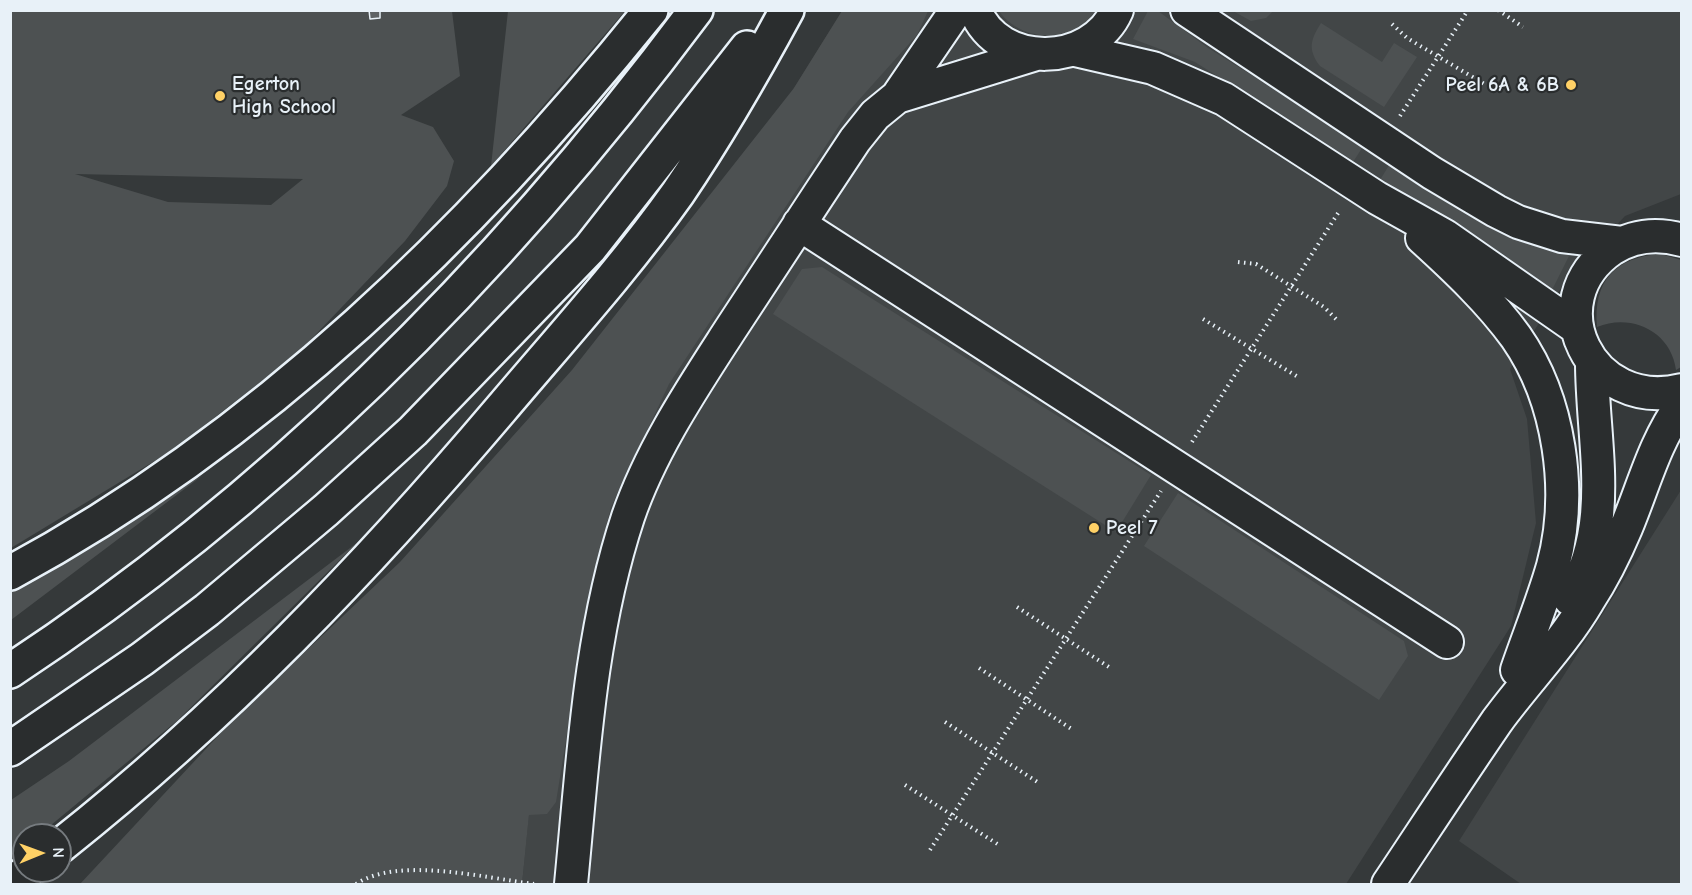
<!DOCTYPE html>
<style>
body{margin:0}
#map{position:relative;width:1692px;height:895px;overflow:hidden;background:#35393a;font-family:"Comic Neue",sans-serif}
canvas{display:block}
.frame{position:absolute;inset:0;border:12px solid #e8f1f8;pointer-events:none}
.north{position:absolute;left:12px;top:823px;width:60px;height:60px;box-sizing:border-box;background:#2a2d2e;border:2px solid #767b7f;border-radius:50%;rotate:89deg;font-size:16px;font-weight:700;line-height:24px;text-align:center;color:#e8f1f8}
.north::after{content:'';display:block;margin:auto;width:21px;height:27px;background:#ffd166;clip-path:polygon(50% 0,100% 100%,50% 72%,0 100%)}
</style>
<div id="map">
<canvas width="1692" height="895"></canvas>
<div class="frame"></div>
<div class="north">N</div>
</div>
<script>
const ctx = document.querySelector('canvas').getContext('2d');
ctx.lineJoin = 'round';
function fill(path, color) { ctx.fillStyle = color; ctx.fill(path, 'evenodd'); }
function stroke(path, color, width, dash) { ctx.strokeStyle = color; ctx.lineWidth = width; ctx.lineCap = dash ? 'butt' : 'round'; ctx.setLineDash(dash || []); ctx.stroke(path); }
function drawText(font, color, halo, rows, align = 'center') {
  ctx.font = font + ' "Comic Neue",sans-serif'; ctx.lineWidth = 4.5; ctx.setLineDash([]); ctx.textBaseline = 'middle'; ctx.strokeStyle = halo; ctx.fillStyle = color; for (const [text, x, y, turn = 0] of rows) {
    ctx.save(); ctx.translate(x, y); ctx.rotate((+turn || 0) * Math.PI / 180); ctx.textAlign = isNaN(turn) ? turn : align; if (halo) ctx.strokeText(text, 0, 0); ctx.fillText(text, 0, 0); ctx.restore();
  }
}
fill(new Path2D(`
 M842,11h839v183l-56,22 -57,61 -58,92 17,50 9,104 -25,103 -165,258h-824l37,-377 235,-419z
 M1681,490v394h-160l-62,-43z`), '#424647');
fill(new Path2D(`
 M10,11h442l8,65 -59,39 32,12 21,34 -7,25 -42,55 -108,113 -126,97 -160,97zM75,174l228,5 -32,26 -103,-3z
 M508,11h117l-134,155z
 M842,11h86l-11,24 -69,77 -179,272 -58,123 -22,89 -33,206 -9,12 -18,1 -7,69h-442l151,-162 169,-160 172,-192 222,-282z
 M999,11h97c-21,33 -75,32 -97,0z
 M1148,11h10l50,37 156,97 -11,17 -158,-100 -62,-23z
 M1233,11h40l-7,7 -15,3z
 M1321,23l61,39 12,-19 23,14 -33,50 -64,-41c-13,-17 -9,-27 1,-43z
 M1391,162c56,37 111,81 179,92l-18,36 -172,-110z
 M1661,254l20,6v107l-5,3c-5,-39 -45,-57 -79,-43 -4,-46 18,-70 64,-73z
 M822,267l329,208 -35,57 -343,-218 29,-45z
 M203,475l-192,145 -1,-27z
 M1178,493l226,148 4,15 -29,44 -235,-154z
 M358,542l-180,178 -139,115h-15v13l-13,12v-60l58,-39z`), '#4d5152');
const building = new Path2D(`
 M369,10h11v8l-10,1z`);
fill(building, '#5f6365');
stroke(building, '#e8f1f8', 1.5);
const street = new Path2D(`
 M975,10c24,60 117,57 142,0
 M1187,10l245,163 64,38 22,11 44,14 60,7
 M1075,50l78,18 71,31 153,99 68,38 132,92
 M897,97l139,-43
 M799,224l648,418
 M1422,238c33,30 68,63 94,99 44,63 57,155 37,229 -10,35 -24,69 -36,104
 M1682,240c-25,-7 -48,-5 -70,9 -76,52 -22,164 70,141
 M1570,599c46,-73 22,-157 22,-236
 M571,884c12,-122 18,-249 57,-367 23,-67 64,-128 102,-187 42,-64 83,-127 125,-190l20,-25 22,-18 54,-79 2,-8
 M1388,884c36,-54 72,-109 109,-163 30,-41 65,-76 91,-120 15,-23 27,-47 38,-73 18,-43 28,-85 56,-124`);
const highway = new Path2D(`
 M10,573c252,-136 463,-342 641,-563
 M10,671c267,-176 495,-405 686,-661
 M10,749l132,-90 65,-49 119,-100 87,-79 177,-183 157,-200
 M60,846c163,-129 307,-279 441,-437 60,-71 123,-140 177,-216 40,-59 75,-120 109,-183
 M11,884l17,-13`);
stroke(street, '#e8f1f8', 36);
stroke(highway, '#e8f1f8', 38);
stroke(new Path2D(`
 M1498,10l25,17
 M1392,24l15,14 79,47
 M1400,116l68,-106
 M1238,262l18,2 68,43 12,12
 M1203,319l95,58
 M1192,442l148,-232
 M1017,607l95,62
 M979,668l94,62
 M945,722l94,61
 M905,785l94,60
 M930,850l231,-359
 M356,884c42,-28 130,-6 178,0`), '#e8f1f8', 4, [1.5, 4.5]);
stroke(street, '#2a2d2e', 32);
stroke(highway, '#2a2d2e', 33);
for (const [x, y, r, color] of [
 [1571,85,6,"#ffd166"],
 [220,96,6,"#ffd166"],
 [1094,528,6,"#ffd166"]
]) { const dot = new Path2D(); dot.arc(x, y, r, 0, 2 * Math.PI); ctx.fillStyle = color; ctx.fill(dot); stroke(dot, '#2a2d2e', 2); }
drawText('bold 20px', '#e8f1f8', '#2a2d2e', [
 ["Egerton",232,84],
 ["High School",232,107],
 ["Peel 6A & 6B",1559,85,"right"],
 ["Peel 7",1106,528]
], 'left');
</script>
